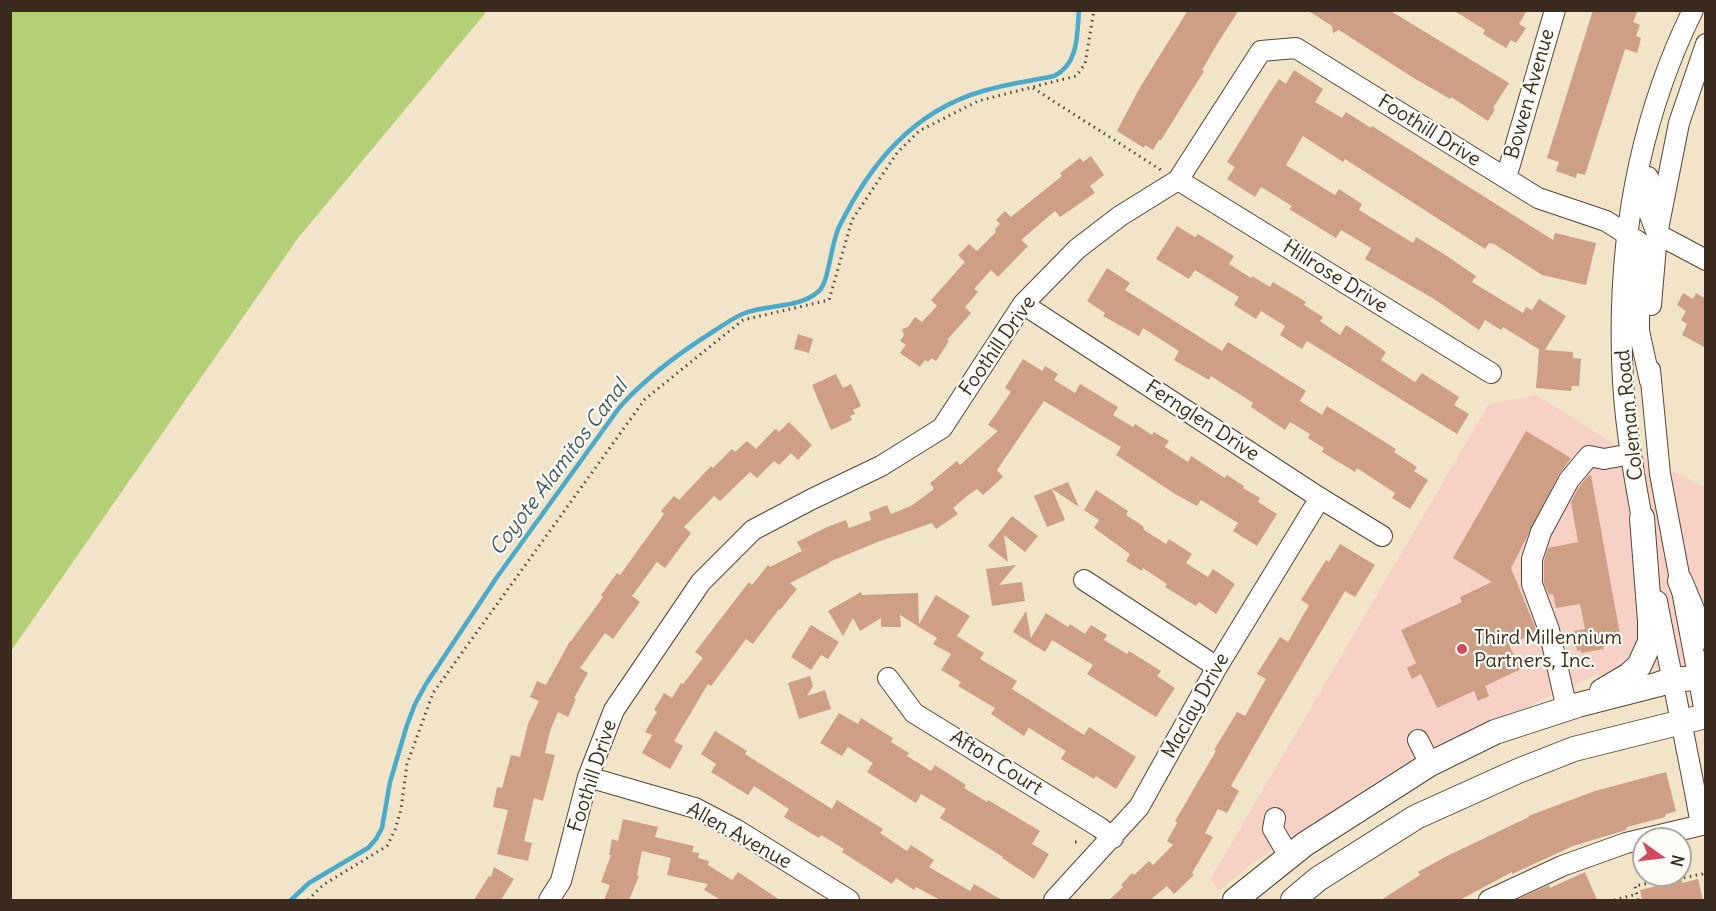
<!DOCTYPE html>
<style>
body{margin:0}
#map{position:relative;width:1716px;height:911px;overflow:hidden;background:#f1e4c8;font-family:Delius,sans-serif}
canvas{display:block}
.frame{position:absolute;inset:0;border:12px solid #3b2a1e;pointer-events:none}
.north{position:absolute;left:1632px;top:827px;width:60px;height:60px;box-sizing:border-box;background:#fdfcf7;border:2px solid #afa8a0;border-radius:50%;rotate:104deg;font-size:16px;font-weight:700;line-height:24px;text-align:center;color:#3b2a1e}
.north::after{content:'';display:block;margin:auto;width:21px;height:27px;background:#d1495b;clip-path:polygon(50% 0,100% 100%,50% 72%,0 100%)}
</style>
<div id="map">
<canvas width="1716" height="911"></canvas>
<div class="frame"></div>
<div class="north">N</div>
</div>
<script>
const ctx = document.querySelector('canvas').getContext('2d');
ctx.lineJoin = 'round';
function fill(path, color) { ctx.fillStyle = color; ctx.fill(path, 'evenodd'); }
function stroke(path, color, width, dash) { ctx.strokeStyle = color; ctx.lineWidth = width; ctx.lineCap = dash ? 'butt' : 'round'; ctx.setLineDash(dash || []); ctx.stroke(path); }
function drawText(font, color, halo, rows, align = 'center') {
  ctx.font = font + ' Delius,sans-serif'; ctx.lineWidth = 4.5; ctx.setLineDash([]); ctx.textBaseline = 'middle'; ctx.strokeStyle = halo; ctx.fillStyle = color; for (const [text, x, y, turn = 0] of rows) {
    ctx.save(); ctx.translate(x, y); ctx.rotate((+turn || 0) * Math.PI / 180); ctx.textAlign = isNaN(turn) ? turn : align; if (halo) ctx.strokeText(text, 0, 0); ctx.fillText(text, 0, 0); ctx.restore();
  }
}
fill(new Path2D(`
 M1536,395l75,47 94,45v175l-111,14 -191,88 -153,101 -30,25 -10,-10 279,-476z`), '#f7d1c6');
fill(new Path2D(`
 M11,10l476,1 -189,227 -287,413z`), '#b4cf75');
stroke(new Path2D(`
 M291,900l18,-17 59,-35 8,-9 6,-11 8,-46 17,-57 8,-21 11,-20 71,-107 122,-169c27,-31 60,-55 95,-77 10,-6 20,-14 31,-18 23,-9 54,-4 74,-22 10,-9 12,-48 20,-64 31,-63 74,-116 144,-136 23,-7 47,-10 71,-15 25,-12 23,-42 25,-66`), '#4ba9ca', 4.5);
fill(new Path2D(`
 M1188,10h51l-20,31 -17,29 2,1 -43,69h-2l-6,10 -8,-5 -1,3 -27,-17 22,-42z
 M1307,10h82l120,73 -16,25 2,1 -7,12 -37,-24 -1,2 -38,-22 -73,-47 -6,3 -1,-7z
 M1453,10h74l-8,14 7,4 -10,15 -5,-3 -5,8 -23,-14 2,-4z
 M1593,10h45l-5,12 7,3 -4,11 5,2 -4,15 -12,-4 -40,126 -8,-2 -1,5 -20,-7 3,-9 -12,-4z
 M1294,70l29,19 -8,13 27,16 4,-6 25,16 1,-2 181,114 2,-7 41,10 -10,42 -44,-10 -48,-31 -5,-1 -4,6 -140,-90 -2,3 -40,-26 -17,29 49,30 4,-6 23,15 -3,6 54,33 3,-6 28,17 32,22 -4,6 51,31 3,-6 6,3 7,-11 27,17 -21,34 28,2v6l8,1 -2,27h-7l-1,5 -35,-3 3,-38h1l-37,-23 -2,3 -16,-10 -6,10 -45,-31 -69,-40 6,-11 -30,-18 -5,8 -47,-29 3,-3 -31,-19 -6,10 -28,-18 8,-12 -8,-5 39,-63 13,-20 7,5z
 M1091,156l13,19 -14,11 5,7 -35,24 -5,-6 -34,29 7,6 -30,31 -7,-7 -17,19 4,3 -13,15 6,6 -24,27 2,1 -13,20 -4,-3 -4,4 -3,-2 -5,7 -20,-14 6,-8 -6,-4 4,-6 -2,-6 6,-2 7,-10 7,5 15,-16 -6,-6 34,-38 -7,-7 11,-11 8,7 19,-19 -1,-3 5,-5 -4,-4 9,-9 6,6 51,-41 -2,-3 20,-15 3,4z
 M1177,226l18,11 3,-3 36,22 -5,8 22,14 1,-2 18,11 3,-5 33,20 -2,3 19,12 -3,4 20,14 6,-10 17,11 23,16 -5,8 34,22 7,-9 37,24 -5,8 15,9 -12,20 -150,-93 -5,8 -22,-14 5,-9 -24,-15 -5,8 -22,-14 5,-8 -44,-27 -6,9 -33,-20z
 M1107,268l23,15 -5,7 97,61 6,-9 78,49 -6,10 22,14 5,-9 69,43 -2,3 23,15 -3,4 14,9 -18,29 -18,-11 3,-5 -38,-25 -2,4 -33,-20 2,-4 -16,-10 2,-4 -20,-12 -5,8 -34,-23 2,-4 -42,-27 -2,4 -35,-20 5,-9 -36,-23 -4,8 -36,-20 2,-3 -18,-12z
 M1683,293l10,6 3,-6 10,6v49l-24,-13 5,-11 -6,-4 5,-9 -9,-6z
 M798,334l15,5 -4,14 -15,-4z
 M1023,359l19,12 3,-5 13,8 -4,6 21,13 5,-9 38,23 -5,8 20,12 2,-3 17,11 2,-3 15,9 -4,6 23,15 3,-6 34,22 2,-3 17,11 -1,2 17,10 -2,4 19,12 -20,32 -24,-15 5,-8 -37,-23 -4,6 -22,-12 -59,-39 5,-8 -77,-46 -47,69 6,7 -20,18 -6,-6 -10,7 -14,12 5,6 -22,15 -4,-6 -52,18 -51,21v1l-39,20 7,6 -17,21 -1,-1 -26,35 -7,-5 -35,47 -3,-2 -34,57 9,5 -13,23 -28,-16 10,-18 -7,-3 12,-20 -3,-2 10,-17 8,5 9,-15 2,1 20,-26 -8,-6 54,-70 3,3 16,-20 2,2 32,-16 -5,-9 30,-15 19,-7 3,8 22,-8 -2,-8 18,-7 4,9 20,-8 23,-17 -4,-6 27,-22 3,4 38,-34 -10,-6 23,-33 -6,-4z
 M836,374l7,14 8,-4 10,22 -8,4 2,4 -5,2 2,4 -21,10 -19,-45z
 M789,422l23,23 -14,15 -7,-7 -12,12 -5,-4 -17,17 -7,-6 -30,29 -6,-5 -30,31 7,6 -26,35 -8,-6 -25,34 8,6 -27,37 -8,-6 -25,35 8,5 -14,25 2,1 -8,18 -10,-5 -8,19 -5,22 10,2 -12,46 -9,-3 -10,43 8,2 -4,18 -31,-7 11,-44 -15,-3 4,-20 5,1 9,-33 9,2 8,-33 11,-23 -9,-4 7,-16 9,4 24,-44h1l32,-44 -2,-2 16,-22 3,2 44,-61 -3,-3 13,-15 5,4 32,-34 2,2 19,-19 3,3 12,-11 9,8 18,-19 2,-1 3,3z
 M1526,431l45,27 -12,16 -48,94 26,64 -28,13 12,24 -36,17 4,10 -11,5 -4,-10 -37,17 -16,-34 -9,5 -5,-11 9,-5 -15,-33 61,-28 -2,-5 32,-15 -39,-24z
 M1591,475l30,165 -18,3 1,6 -23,4v-3l-4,1 -3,-20 11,-2 -5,-25 -24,4 -3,-14 -4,1 -5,-12v-22l4,-13 30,-6 -7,-40 8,-15 9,-11z
 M1068,482l11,25 -27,-18 13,31 -18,7 -13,-31z
 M1096,490l32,21 -2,4 17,11 1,4 22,14 3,-5 23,15 -6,9 22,14 5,-8 22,15 -19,30 -17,-12 -3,4 -31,-19 2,-3 -24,-16 -1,3 -16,-10 4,-7 -36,-26 5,-8 -15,-10z
 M1012,516l26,20 -13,16 -21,-17 4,27 -20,-16z
 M1340,544l35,21 -20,32 -10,-6 -71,120 -43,75 8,5 -12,22 -9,-4 -13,24 8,4 -21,36 2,2 -20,19 -7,-8 -17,14h-41l14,-13 -2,-2 11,-12 2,2 15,-14 4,4 20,-20 -6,-4 10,-18 -2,-2 41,-70 -2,-1 23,-38 8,4 21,-37 -9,-5 23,-37 8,5 21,-37 -8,-5 25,-40 3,2z
 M1016,565l-17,20 23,-3 3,19 -33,5 -6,-37z
 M861,592l1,3 56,-2 1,31 17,-29 34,21 -13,20 27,17 -4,6 37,22 -5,8 72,46 5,-8 47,30 -20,32 -20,-13 -2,3 -33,-20 5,-8 -37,-23 -5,8 -33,-22 4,-6 -37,-22 3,-4 -20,-12 10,-16 -18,-10 4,-6 -37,-23 1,12h-20v-9l-21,13 -7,-13 -10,18 -15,-25z
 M1026,611l5,27 15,-25 22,14 2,-3 15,10 6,-9 16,10 -3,5 23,14 2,-3 32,20 -4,5 18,12 -19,29 -69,-43 6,-9 -41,-25 -7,12 -32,-20z
 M811,625l28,17 -11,17 -7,-4 -10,15 -20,-13z
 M810,676l3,10 -6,10 18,-6 6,19 -32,10 -11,-36z
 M839,713l19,11 3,-6 32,20 -2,4 18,11 -2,3 24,15 4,-6 31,20 -2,3 23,14 1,-2 52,31 -8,13 17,10 -15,25 -32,-21 1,-1 -63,-39 6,-9 -25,-15 -5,9 -49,-31 6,-9 -25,-16 -6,9 -22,-13z
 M715,731l32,20 -2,3 87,55 5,-9 46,29 -3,4 27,18 4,-6 23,15 -5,7 41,24 4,-7 28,16h-62l-24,-13 -2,3 -18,-12 -4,6 -50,-32 2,-3 -23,-14 -2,3 -35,-21 5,-8 -35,-23 -6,9 -37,-23 5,-8 -15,-10z
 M1666,772l10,39 -10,3 -1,3 -38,10 -1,3 -53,16 -61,28v-2l-52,28h-79l39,-25 -2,-3 29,-16 82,-39 -1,-1 67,-25z
 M623,819l35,8 -3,10 39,9 -2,6 7,1 -1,5 11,3 -1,4 24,15 6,-8 42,28h-59l-17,-10 4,-6 -41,-9 4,-17 -29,-7 -5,24 2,1 -10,24h-25l6,-15 -9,-3 10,-27h-2l3,-16 6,2z
 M494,867l20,12 -13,21h-27l15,-24 2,1z
 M1585,872l12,28h-81l33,-15 1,3z
 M1698,879l5,21h-61l-2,-10 42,-10v3z`), '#ce9f85');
const minor = new Path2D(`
 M1648,177l-2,20 2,13 9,24 49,26
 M1506,178l49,-168
 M1178,180l313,193
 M1023,304l297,194 62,38
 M1651,305l6,-71 22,-111 27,-79
 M1650,370l10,104 46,244
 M1644,530c-9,-49 -18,-98 -21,-148 -7,-128 13,-256 70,-372
 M1084,580l133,87
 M1657,601c14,75 31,149 44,224
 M888,678l26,35 185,114 14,11
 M1567,709l-18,-79 -17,-46v-25l9,-27 28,-52 20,-24 15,3 27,-5
 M1418,740l12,24
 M588,777l107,31 42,22 112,70
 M1275,818l-2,11 16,27
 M549,900l12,-19 27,-104 26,-67 87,-128 52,-52 59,-31 69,-33 61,-38 81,-124 54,-55 43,-33 58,-36 83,-129 35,-3 242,150 68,23 33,21v89l11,50
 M1054,900l85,-93 78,-140 103,-169
 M1489,900l73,-34 64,-23 80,-19`);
const major = new Path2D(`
 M1680,581l21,50 5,6
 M1602,691l27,-16 10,-9 11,-24v-21l-8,-103
 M1235,900l70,-56 125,-80 65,-32 83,-27 78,-20 16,-5 34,-3
 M1293,900l25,-21 98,-62 102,-46 56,-22 132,-33`);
stroke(minor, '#564638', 22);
stroke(major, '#564638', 26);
stroke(new Path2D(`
 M1033,88l128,82
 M1075,842h6
 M1678,879l24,-5 4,-3
 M308,900l15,-15 64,-39 8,-16 6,-21 6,-45 26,-71 212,-294 98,-79 86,-20 23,-80 45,-67 22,-22 59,-30 98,-25 9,-12 9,-54
 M1614,900l23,-6
 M1638,900l-3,-14 42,-9`), '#564638', 3, [1.5, 4.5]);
stroke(minor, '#fff', 20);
stroke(major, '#fff', 24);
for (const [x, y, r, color] of [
 [1462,649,6,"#d1495b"]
]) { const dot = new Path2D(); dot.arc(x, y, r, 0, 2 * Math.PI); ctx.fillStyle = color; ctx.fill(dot); stroke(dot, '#fdfcf7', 2); }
drawText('20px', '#3b2a1e', '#fdfcf7', [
 ["Bowen Avenue",1530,94,-74],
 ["Foothill Drive",1429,131,32],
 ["Hillrose Drive",1335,277,32],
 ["Foothill Drive",998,346,-55],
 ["Coleman Road",1630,415,-96],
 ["Fernglen Drive",1202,421,33],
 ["Maclay Drive",1196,706,-61],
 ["Afton Court",996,763,32],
 ["Foothill Drive",593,776,-72],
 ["Allen Avenue",739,836,29]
]);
drawText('20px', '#3b2a1e', '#fdfcf7', [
 ["Third Millennium",1474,638],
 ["Partners, Inc.",1474,661]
], 'left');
drawText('italic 21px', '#415d63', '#fdfcf7', [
 ["Coyote Alamitos Canal",559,468,-53]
]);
</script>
